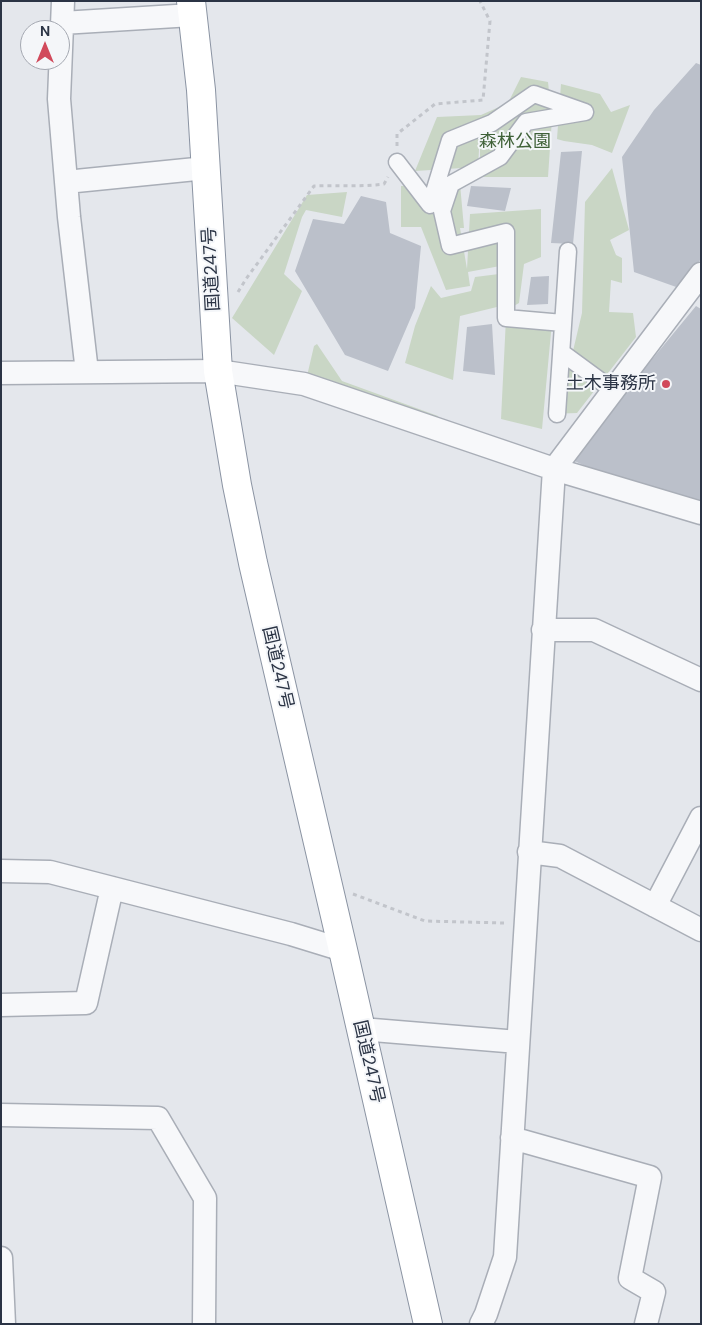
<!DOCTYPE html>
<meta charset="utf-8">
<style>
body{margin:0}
#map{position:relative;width:702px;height:1325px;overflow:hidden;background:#e4e7ec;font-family:"DM Sans",sans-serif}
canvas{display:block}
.frame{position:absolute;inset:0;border:2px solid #2b3445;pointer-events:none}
.north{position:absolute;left:20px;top:20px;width:50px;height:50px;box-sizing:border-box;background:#f4f6f9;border:1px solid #a4a8b1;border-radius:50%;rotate:0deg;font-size:14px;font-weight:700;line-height:20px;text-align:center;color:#2b3445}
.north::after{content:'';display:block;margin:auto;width:18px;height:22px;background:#d1495b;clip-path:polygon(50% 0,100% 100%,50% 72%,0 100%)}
</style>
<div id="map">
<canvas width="702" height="1325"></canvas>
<div class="frame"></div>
<div class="north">N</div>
</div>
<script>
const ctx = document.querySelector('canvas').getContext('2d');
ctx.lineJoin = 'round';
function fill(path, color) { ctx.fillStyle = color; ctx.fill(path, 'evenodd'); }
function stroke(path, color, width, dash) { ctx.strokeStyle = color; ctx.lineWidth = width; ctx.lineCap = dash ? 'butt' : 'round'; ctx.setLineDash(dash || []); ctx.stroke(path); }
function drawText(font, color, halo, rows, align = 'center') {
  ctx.font = font + ' "DM Sans","Noto Sans JP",sans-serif'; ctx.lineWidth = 4; ctx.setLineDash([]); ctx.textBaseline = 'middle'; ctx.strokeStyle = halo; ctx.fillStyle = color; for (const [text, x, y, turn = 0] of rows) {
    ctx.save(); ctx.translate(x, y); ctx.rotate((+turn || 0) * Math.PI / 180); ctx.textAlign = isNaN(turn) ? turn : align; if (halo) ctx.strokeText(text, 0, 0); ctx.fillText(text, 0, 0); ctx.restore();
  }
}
fill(new Path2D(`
 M521,77l27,5 4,36 -4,59h-68v-45l-2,35 -63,4 22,-54 44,-2 27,-12z
 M561,84l39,10 11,18 19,-7 -18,48 -20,-8 -28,-4 -7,-2z
 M612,168l17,62 -19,10 6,15 6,3v25l-11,-3 -2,32 24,1 3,24 -59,76 -26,1 4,-38 13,-4 14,-59 3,-111z
 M460,184l4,44h-4l7,41 3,-55 71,-5v48l-17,7 -5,39 -12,7 -7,-44 -32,6 2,14 -24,4 -25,-63h-20v-41z
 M347,192l-5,25 -36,-7 -4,7 -18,57 18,17 -28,64 -42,-37 75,-123z
 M499,274l2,32 -41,10 -7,64 -48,-17 10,-37 16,-40 10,12 30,-7 4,-14z
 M506,318l46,4 -10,107 -41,-10z
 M317,344l25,37 96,35 -2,5 -129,-45 7,-30z`), '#c9d6c5');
fill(new Path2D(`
 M696,63l5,2v194l-22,29 -45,-16 -12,-115 32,-47z
 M582,151l-9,93 -22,-1 10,-91z
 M471,186l40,2 -6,23 -38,-5z
 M361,196l25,6 4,31 31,13 -6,62 -27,63 -43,-16 -50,-84 18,-52 31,5z
 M549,276l-1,28 -21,1 4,-28z
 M696,306l5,3v195l-85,-24 -46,-21z
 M492,324l3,51 -32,-4 4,-44z`), '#bbc0ca');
const pedestrian = new Path2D(`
 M397,162l33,43 20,-65 42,-17 42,-29 51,18 -59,10 -26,35 -49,27 -9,27 8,35 56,-14v86l57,5
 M561,352l49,36
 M557,414l11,-163`);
const minor = new Path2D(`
 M63,1l-4,98 10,118 18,155
 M62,23l130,-8
 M66,182l140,-14
 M1,373l217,-2 86,13 250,85 147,44
 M543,630h51l107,50
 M529,852l31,4 141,74
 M1,871l49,1 241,62 52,16
 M655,906l46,-88
 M1,1005l85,-2 26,-115
 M361,1029l157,13
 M1,1115l157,3 47,80 -1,126
 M512,1138l138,39 -20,101 24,14 -8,32
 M1,1258l3,66
 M481,1324l5,-10 19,-57 49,-788 147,-195`);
const trunk = new Path2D(`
 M191,1l10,89 17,281 19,114 16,78 90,387 85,374`);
stroke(pedestrian, '#a9aeb7', 19);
stroke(minor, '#a9aeb7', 25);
stroke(trunk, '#8b94a3', 30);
stroke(new Path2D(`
 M397,146v-12l38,-30 48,-4 7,-79 -10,-20
 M238,292l8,-13 68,-93c23,-1 47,1 70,-2l4,-7
 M353,894l72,27 79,2`), '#c2c5cb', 3, [4, 4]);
stroke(pedestrian, '#f7f8fa', 16);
stroke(minor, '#f7f8fa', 22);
stroke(trunk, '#fff', 28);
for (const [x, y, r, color] of [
 [666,384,5,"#d1495b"]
]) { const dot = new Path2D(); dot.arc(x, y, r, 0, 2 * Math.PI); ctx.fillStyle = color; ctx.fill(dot); stroke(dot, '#f4f6f9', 2); }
drawText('18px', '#3f6138', '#f4f6f9', [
 ["森林公園",515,142]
]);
drawText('18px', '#2b3445', '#f4f6f9', [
 ["国道247号",212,269,-93],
 ["国道247号",277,668,77],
 ["国道247号",368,1062,77]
]);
drawText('18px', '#2b3445', '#f4f6f9', [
 ["土木事務所",656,384]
], 'right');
</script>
